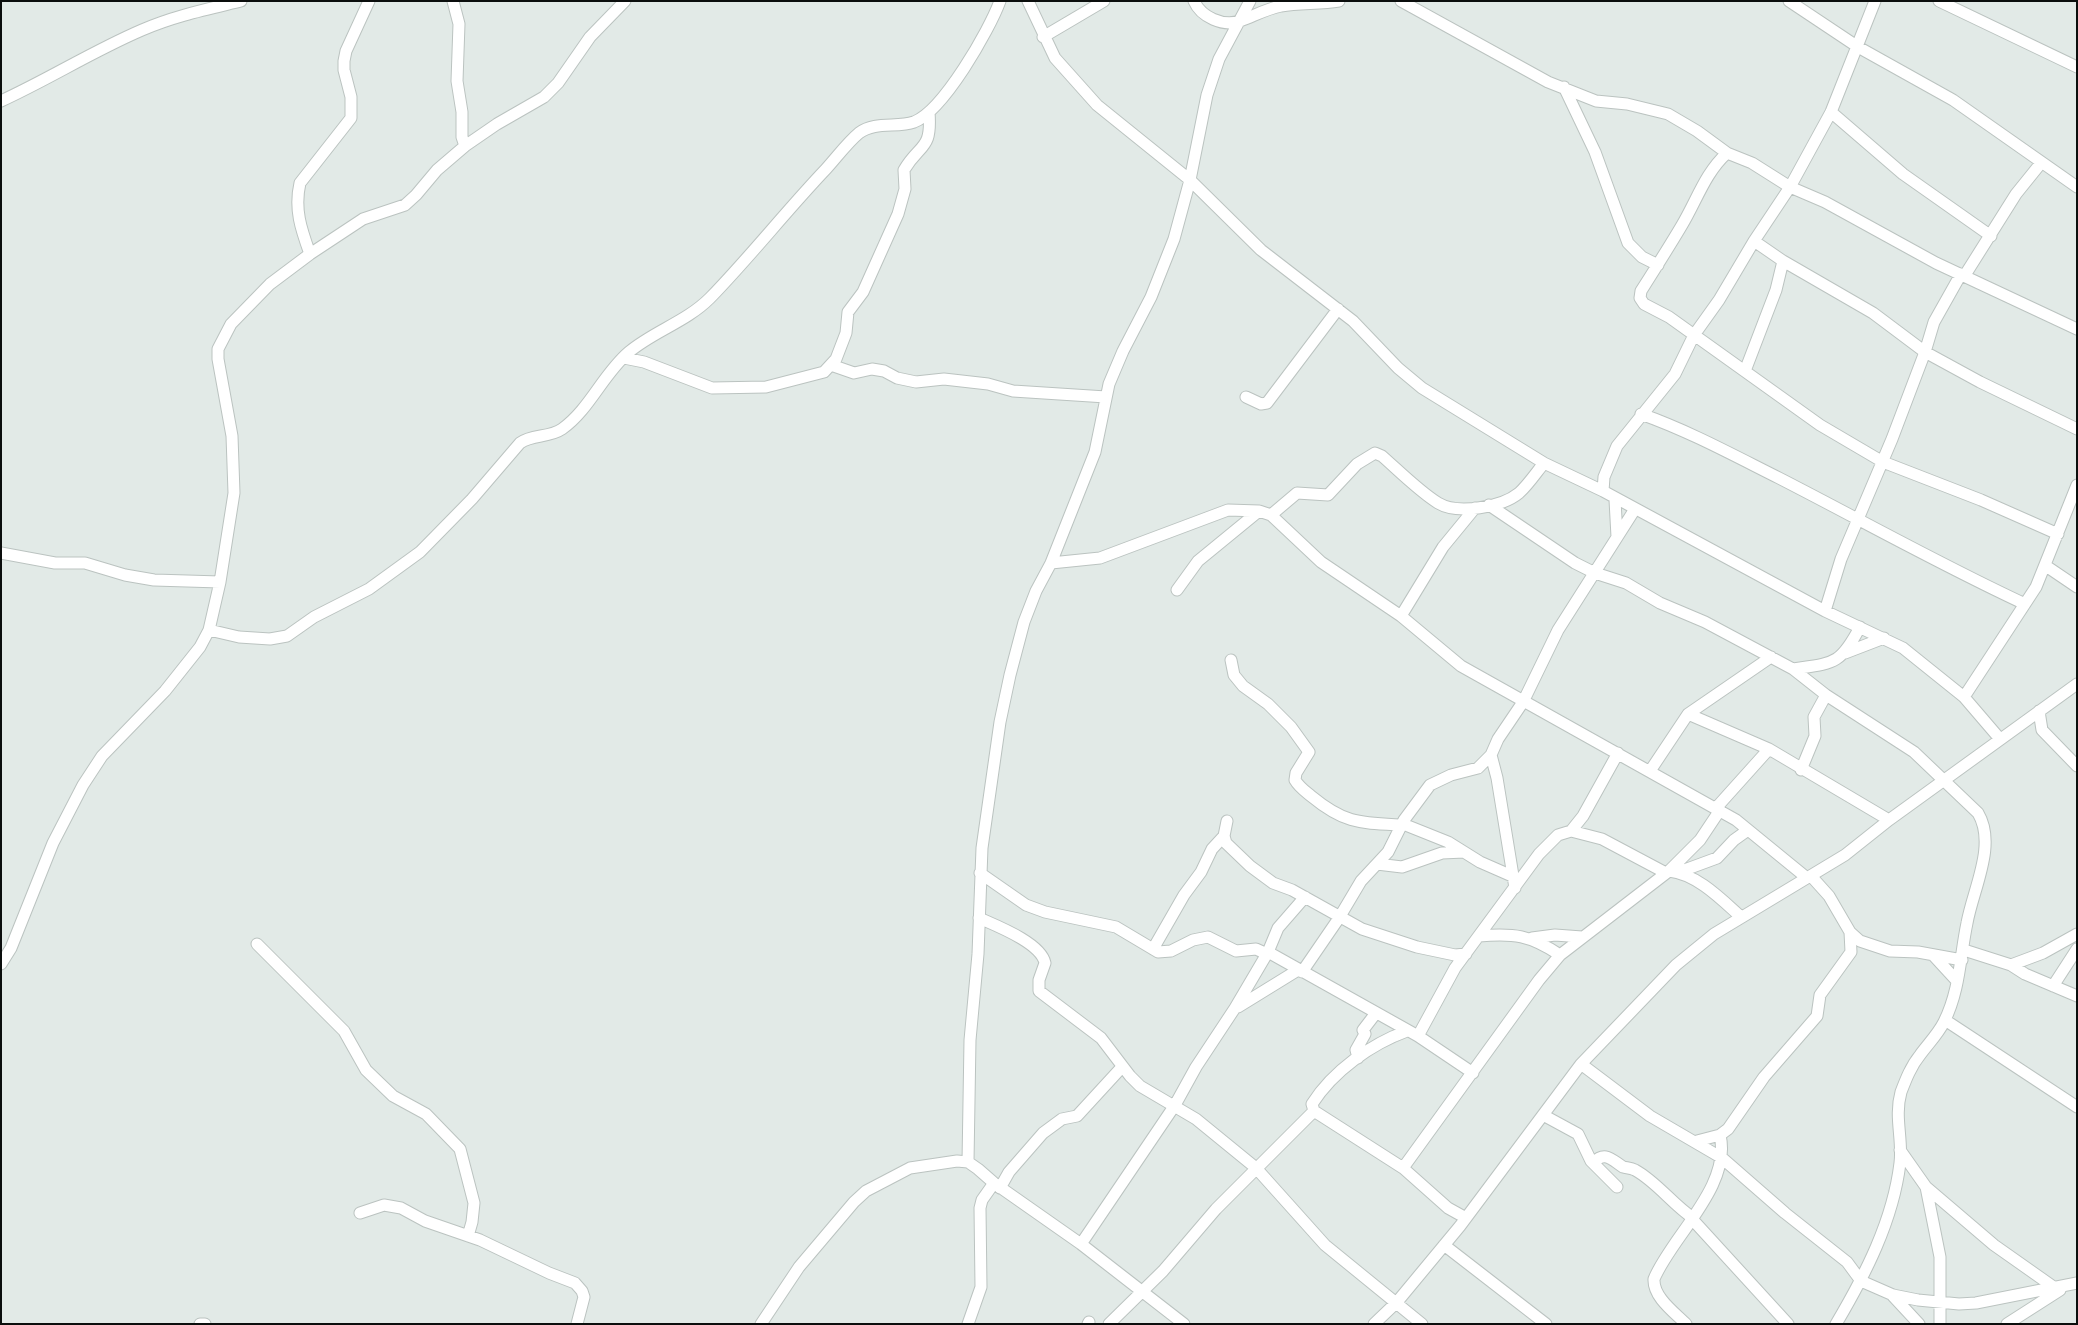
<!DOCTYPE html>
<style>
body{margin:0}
#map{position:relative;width:2078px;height:1325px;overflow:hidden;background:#e2eae7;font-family:"DM Sans",sans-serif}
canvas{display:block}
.frame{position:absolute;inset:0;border:2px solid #0b0e0d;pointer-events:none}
</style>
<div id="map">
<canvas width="2078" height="1325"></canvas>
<div class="frame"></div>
</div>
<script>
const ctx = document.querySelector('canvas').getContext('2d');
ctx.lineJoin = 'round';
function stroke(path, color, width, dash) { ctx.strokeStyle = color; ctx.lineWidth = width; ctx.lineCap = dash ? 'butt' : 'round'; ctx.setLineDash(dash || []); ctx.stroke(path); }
const minor = new Path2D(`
 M453,1l6,23 -2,57 5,31v25l3,9
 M1028,1l27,57 42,47 93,75 71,70 92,71 45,47 24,20 122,75 59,28 222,120 78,37 61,49 36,42
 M1194,1c7,16 29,26 46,20 14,-5 26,-12 41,-15 19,-3 39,-2 58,-5
 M1401,1l147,81 48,19 31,3 41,10 29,17 30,22 25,10 38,24 35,15 111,61 141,66
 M1789,1l69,46 95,53 124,87
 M1939,1l138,66
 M1043,37l61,-36
 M1564,87l31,65 33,91 14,14 16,8
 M1,101c48,-22 92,-50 141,-71 32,-14 66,-21 99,-29
 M1831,112l72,62 88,62
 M1727,153c-22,20 -30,47 -45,72 -13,22 -27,44 -41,66l-1,7 4,6 25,13 151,108 63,37 98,38 77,34
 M1754,241l29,20 90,52 52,39 55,30 97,47
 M310,254c-9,-25 -16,-45 -10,-71l51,-65v-21l-7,-27v-9l2,-10 23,-50
 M1965,275l51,-81 25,-31
 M624,358l20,4 68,26 54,-1 58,-15 12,-13 10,-26 2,-21 15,-20 35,-78 7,-25 -1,-19c16,-27 28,-19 25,-58
 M831,365l23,8 18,-4 12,2 13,7 19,4 28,-3 44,5 25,7 93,6
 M1745,371l31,-81 7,-29
 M1246,397l15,7 6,-1 71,-94
 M1641,414c48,17 92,41 138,64 82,42 162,87 246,126
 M1603,491l1,-14 13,-31 58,-72 19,-39 25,-35 35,-59 36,-54 41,-75 44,-111
 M1615,500l2,37
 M1489,505l86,58 20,10 31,10 34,20 45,19 88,47 33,26 88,57 64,61c19,32 -5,76 -11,110 -7,33 -7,67 -23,99 -6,12 -16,22 -24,33 -9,11 -14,24 -19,37 -7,25 2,47 -1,71 -7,58 -35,112 -64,161
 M1271,515l26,-22 31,2 29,-31 18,-11 7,3c17,15 38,36 56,47 20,12 64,4 81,-10 9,-8 17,-20 25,-30
 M1,553l54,10h30l40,12 29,5 66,2
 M1051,563l49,-5 128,-48 31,1 12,4 50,47 80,54 60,50 275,154 71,58
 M2046,566l31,21
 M1177,590l21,-29 61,-50
 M1825,611l16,-52 51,-120 33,-87 9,-30 27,-48
 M1401,616l42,-69 32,-39
 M209,630l30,7 31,2 17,-3 27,-19 55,-28 51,-37 52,-53 48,-56c12,-9 29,-5 42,-14 28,-20 41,-55 67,-77 25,-21 57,-30 81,-54 40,-41 76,-87 116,-129 11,-12 21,-26 33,-36 16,-12 38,-5 55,-11 29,-11 75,-91 86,-121
 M1845,653l39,-15
 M1231,660l3,15 9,11 25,18 23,23 18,25 -13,21 -1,7c4,7 10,11 16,16 34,28 49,27 91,29
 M1793,669c41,-6 47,-4 67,-42
 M1964,697l72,-110 41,-102
 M2039,711l3,19 35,36
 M1688,714l81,35 120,71
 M1491,755l6,23 18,110
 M1801,770l14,-34 -1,-19 12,-22
 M1650,771l38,-57 83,-57
 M1716,808l53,-59
 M1227,821l-3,15 2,7 24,23 23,17 19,7 70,39 55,18 38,8 11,-1
 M1403,824l45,18 32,20 32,14
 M1571,831l12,-15 35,-63
 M1377,864l25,3 40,-14 22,-1
 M1669,871c28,3 52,28 72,46
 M1679,872l38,-14 17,-18 14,-10
 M980,873l46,32 19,7 71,15 42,25 13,-1 22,-11 15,-3 28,14 20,-2 11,5
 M1811,876l18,20 21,36 10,9 30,10 28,1 44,8
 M979,918c18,8 62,25 66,45l-6,17v11l62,47 29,38 10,10 56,33 60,49 69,77 97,79
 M1479,936c35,-3 51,-1 81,19
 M1532,938l23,-3 27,2
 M257,944l87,87 22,39 27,26 33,18 34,35 14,54 -2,19 -4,14
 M1153,949l31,-54 17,-23 11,-23 12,-13
 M1964,950l47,15 14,9 52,22
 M1268,952l150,84 55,37
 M1934,956l23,25
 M1,964l10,-16 42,-105 30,-58 19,-29 63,-65 35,-44 9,-17 11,-48 14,-89 -2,-57 -14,-77v-10l13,-25 39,-40 40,-30 53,-35 42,-14 11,-10 21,-25 28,-24 32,-22 47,-27 14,-14 32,-46 35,-36
 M2011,965l32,-12 34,-19
 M1302,972l37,-54 22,-37 27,-29 16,-32 26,-35 21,-10 27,-7 13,-13 7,-16 25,-37 35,-72 77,-121
 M2053,986l24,-37
 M1238,1007l60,-37
 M1945,1020l132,87
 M1418,1036l37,-68 84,-114 19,-19 13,-4 31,8 64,34
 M1358,1058l-2,-8 9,-16 -2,-4 13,-17
 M1581,1064l69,52 72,42 63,55 62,49 14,19 32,14 25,5 41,4 17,-1 101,-20
 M1314,1111l-2,-7c21,-33 59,-60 95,-73
 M1543,1115l35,19 13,27 26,26
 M1697,1141l23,-6 8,-6 36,-52 53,-61 3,-21 31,-43 -1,-20
 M1900,1150l26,37 68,58 61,43
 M968,1162l2,-122 8,-86 4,-106 18,-126 10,-47 14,-53 12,-31 15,-28 44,-111 14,-68 14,-33 28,-54 23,-58 16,-59 17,-85 12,-36 31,-58
 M1593,1163c12,-13 19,-3 30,4 4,1 8,1 12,3 22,12 37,34 58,48
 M1403,1168l136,-188 21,-25 109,-84 31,-31 20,-30
 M1926,1187l14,70v67
 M1000,1188l9,-16 34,-39 19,-14 15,-3 45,-49
 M360,1213l24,-8 17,3 24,13 55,19 69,33 26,10 7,8 2,6 -7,27
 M1692,1219l96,105
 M1081,1244l94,-139 21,-38 39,-59 33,-56 10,-24 27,-31
 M1444,1245l102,79
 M1893,1296l26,28
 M200,1324h5
 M761,1324l38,-57 55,-65 12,-11 44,-23 47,-7 11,1 10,7 16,14 87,61 103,80
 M968,1324l13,-37 -1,-79 2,-8 12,-17
 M1088,1324l1,-2
 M1109,1324l54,-53 53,-62 98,-98 89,57 45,40 18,10
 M1374,1324l23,-22 63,-76 121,-162 95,-99 38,-31 131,-79 44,-35 188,-136
 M1686,1324c-12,-12 -33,-27 -32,-45 18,-43 78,-93 66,-144
 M2007,1324l53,-34`);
stroke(minor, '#bbc3c0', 13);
stroke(minor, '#fff', 11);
</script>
